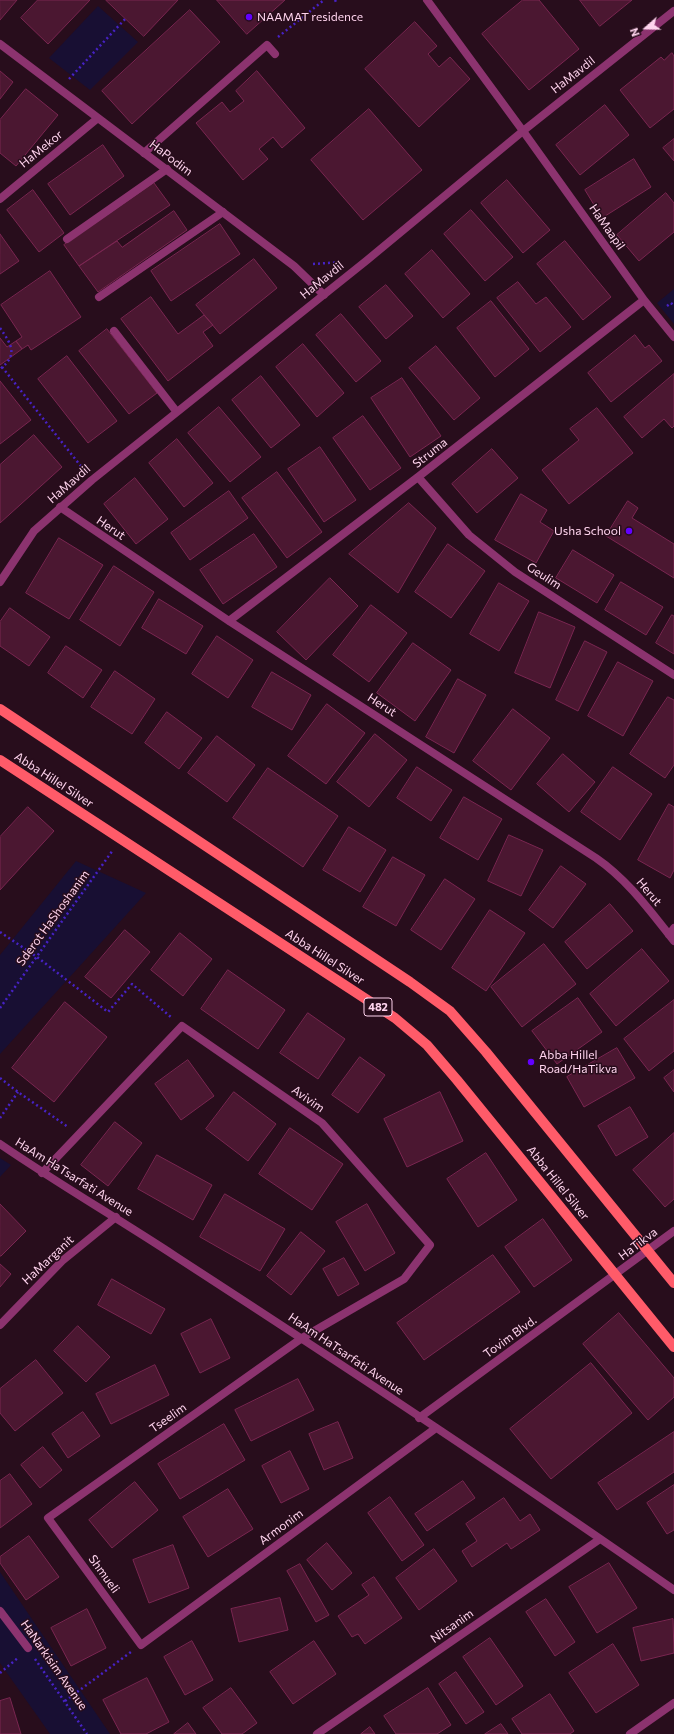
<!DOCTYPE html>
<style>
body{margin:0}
#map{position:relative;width:674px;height:1734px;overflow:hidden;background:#280d1c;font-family:Commissioner,sans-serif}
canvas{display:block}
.north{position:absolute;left:626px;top:8px;width:40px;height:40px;-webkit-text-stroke:3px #280d1c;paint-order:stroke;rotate:250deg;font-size:11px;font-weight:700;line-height:16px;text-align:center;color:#ffd4ee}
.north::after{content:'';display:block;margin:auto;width:14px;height:18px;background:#ffd4ee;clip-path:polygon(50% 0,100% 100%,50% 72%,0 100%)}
</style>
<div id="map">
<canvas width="674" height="1734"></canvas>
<div class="north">N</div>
</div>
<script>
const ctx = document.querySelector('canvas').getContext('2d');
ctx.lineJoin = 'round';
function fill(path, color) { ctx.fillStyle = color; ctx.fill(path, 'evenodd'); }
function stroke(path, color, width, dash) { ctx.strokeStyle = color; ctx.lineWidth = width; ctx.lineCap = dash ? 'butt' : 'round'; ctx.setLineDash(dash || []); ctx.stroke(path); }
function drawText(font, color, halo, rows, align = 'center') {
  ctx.font = font + ' Commissioner,sans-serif'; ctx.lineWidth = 3; ctx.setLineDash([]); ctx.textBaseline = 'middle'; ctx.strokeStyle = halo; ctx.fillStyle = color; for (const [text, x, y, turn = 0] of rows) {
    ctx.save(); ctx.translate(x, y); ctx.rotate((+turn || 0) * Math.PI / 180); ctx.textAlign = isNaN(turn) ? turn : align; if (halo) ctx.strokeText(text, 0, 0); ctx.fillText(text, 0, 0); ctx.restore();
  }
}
fill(new Path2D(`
 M98,6l40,36 -48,48 -41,-32z
 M674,289v35l-17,-21z
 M76,861l70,32 -146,161v-99z
 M0,1158l11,7 -11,12z
 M0,1572l110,162h-60l-50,-71z`), '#180f33');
const building = new Path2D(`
 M0,0h17l-17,20z
 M38,0h52l-42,44 -27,-26z
 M106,0h72l-34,36z
 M217,0h68l-38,34z
 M523,0h16l40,49 -50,41 -47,-56z
 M580,0h52l-32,26z
 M190,10l30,32 -88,82 -30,-33z
 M415,22l22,24 -9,8 11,13 11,-10 20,22 -51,48 -54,-58z
 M672,53l2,3v53l-24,19 -30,-38 41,-33 3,3z
 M0,71l13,11 -13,17z
 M257,71l48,57 -23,20 -9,-11 -14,12 9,10 -25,21 -47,-57 26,-21 8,10 14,-11 -8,-10z
 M26,89l32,26 -42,51 -16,-13v-33z
 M605,105l24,30 -49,40 -24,-30z
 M369,109l53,61 -59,50 -52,-60z
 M674,139v22l-11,-13z
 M103,145l21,31 -54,39 -22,-31z
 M634,159l17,28 -49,31 -17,-28z
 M507,180l43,50 -27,23 -42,-50z
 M154,183l16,22 -91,61 -15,-21z
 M33,190l31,43 -25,19 -32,-42z
 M666,193l8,10v29l-35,29 -22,-26z
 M471,210l42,47 -28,24 -41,-47z
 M174,211l13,19 -89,62 -19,-26 38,-25 5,6z
 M220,224l20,30 -69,47 -20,-30z
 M0,234l19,27 -19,13z
 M565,241l46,56 -28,23 -46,-56z
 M432,250l38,44 -27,24 -38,-44z
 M254,259l23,29 -57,46 -24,-29z
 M50,271l31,46 -50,33 -3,-5 -6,4 -6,-8 6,-4 -21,-32z
 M518,282l18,22 10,-7 25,30 -31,25 -43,-54z
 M386,285l27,31 -27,23 -27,-32z
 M151,297l27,37 26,-19 9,10 -10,7 10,14 -45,35 -47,-62z
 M491,301l38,48 -34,28 -38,-49z
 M341,314l40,47 -25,21 -40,-47z
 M107,329l50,64 -28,21 -50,-63z
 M635,335l10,13 4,-3 13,16 -51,41 -23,-29z
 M0,338l7,9 9,-6 6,8 -22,16z
 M303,344l41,49 -27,24 -41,-50z
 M436,346l44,52 -26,22 -45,-52z
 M67,356l50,65 -29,22 -50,-64z
 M674,374v52l-2,2 -8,-9 -22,19 -18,-21z
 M261,376l39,49 -29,23 -39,-48z
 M402,378l39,58 -31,21 -39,-59z
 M0,381l31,39 -31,24z
 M219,407l42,50 -31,25 -42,-49z
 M597,408l36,45 -64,51 -27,-34 37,-30 -9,-11z
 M363,416l38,52 -31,22 -37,-52z
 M34,435l28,32 -62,56v-58z
 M177,439l36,44 -29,24 -35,-44z
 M320,447l36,53 -32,22 -36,-53z
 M492,449l26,29 -41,35 -25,-29z
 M277,472l45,60 -35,26 -45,-60z
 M135,478l33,41 -32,25 -32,-40z
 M229,491l19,27 -58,42 -19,-27z
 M521,494l26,16 -7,12 14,9 -18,32 -41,-23z
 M628,501l10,7 -6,10 42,26v34l-68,-42z
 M409,503l27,25 -38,65 -49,-39z
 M254,534l23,33 -54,37 -23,-34z
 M59,538l44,27 -34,54 -43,-26z
 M448,544l37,27 -34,47 -36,-26z
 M573,550l41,25 -17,28 -41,-25z
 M114,566l40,26 -34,54 -40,-26z
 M330,578l28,28 -52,54 -29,-28z
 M621,582l42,25 -17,28 -41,-25z
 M499,583l30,18 -30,50 -29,-17z
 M159,599l44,27 -17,28 -44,-26z
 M371,605l36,28 -38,49 -36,-27z
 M10,608l40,29 -21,29 -29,-20v-24z
 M539,612l36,15 -25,61 -35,-15z
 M672,615l2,1v38l-18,-11z
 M217,636l36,24 -25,38 -36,-24z
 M585,641l22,11 -29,59 -22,-11z
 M413,643l38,27 -36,51 -38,-28z
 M66,646l36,24 -19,28 -35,-25z
 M618,662l35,19 -30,55 -35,-20z
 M115,671l40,28 -23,35 -41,-27z
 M272,672l39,23 -19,35 -40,-23z
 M458,679l28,16 -32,58 -28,-16z
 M668,697l6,3v65l-9,13 -35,-24z
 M327,704l38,29 -39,51 -38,-28z
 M513,709l37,29 -39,52 -38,-29z
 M167,712l35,26 -23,31 -34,-26z
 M375,734l32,26 -38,47 -32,-25z
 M217,736l38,29 -28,37 -39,-29z
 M563,754l32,28 -26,30 -32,-28z
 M417,767l35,23 -21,31 -34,-23z
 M613,767l39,27 -32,46 -39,-28z
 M268,768l70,48 -35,51 -70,-49z
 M464,797l38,22 -24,41 -38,-22z
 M669,804l5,3v63l-4,8 -32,-18z
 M28,807l26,24 -54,59v-53z
 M349,827l37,23 -26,42 -37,-22z
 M509,835l34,15 -22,46 -33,-15z
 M393,857l32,18 -29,51 -33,-19z
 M561,866l25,18 -33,44 -24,-18z
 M445,879l30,20 -34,51 -30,-20z
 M610,904l23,27 -46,38 -22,-27z
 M490,910l35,23 -39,58 -34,-23z
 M125,930l25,22 -39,46 -26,-21z
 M180,933l32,26 -29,37 -32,-26z
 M544,944l32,40 -54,43 -31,-40z
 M642,949l27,32 -53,45 -26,-32z
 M228,970l57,40 -27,39 -57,-40z
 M578,998l24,34 -45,32 -25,-33z
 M674,1000v51l-25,20 -25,-32z
 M65,1002l42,35 -53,65 -42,-34z
 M308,1013l37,26 -27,40 -38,-26z
 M617,1048l18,30 -51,29 -17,-30z
 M360,1057l25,18 -27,38 -26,-18z
 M188,1060l26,36 -33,24 -26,-36z
 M674,1070v22l-10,-14z
 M234,1092l42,32 -28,37 -42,-32z
 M440,1092l23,49 -56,26 -23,-48z
 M630,1107l18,30 -32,19 -18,-30z
 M115,1122l27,21 -34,43 -27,-21z
 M290,1128l53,36 -31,46 -53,-36z
 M674,1133v66l-9,8 -32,-37z
 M486,1153l31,47 -39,27 -31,-48z
 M157,1155l55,30 -19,35 -55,-31z
 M225,1194l60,35 -25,42 -60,-34z
 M0,1204l26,27 -25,25h-1z
 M367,1204l28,49 -30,18 -29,-49z
 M543,1219l29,41 -38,27 -29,-40z
 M301,1232l24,19 -34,44 -24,-19z
 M493,1255l27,37 -96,68 -27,-37z
 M344,1258l15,26 -21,12 -15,-27z
 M0,1264l11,10 -11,13z
 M112,1279l53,30 -14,25 -53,-29z
 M619,1313l55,65v19l-26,23 -65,-76z
 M211,1319l19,39 -30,15 -19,-39z
 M78,1326l32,31 -24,25 -32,-31z
 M36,1360l27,33 -48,38 -15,-18v-24z
 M591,1363l41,50 -81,66 -41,-50z
 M155,1365l14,30 -58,29 -15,-30z
 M298,1379l16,31 -63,31 -16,-31z
 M83,1412l17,24 -32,22 -16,-24z
 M338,1422l15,36 -29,12 -15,-36z
 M224,1424l21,36 -65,39 -22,-35z
 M674,1432v40l-57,38 -19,-27z
 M43,1447l19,23 -22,18 -19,-23z
 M290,1451l19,38 -28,14 -19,-37z
 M10,1474l22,30 -32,24v-47z
 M463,1481l12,17 -48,33 -12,-17z
 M135,1482l23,28 -46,38 -23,-28z
 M674,1485v45l-7,4 -20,-31z
 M228,1489l25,40 -45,28 -25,-40z
 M390,1497l34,48 -22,16 -34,-48z
 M504,1498l16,23 10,-7 10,16 -29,19 -4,-6 -35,24 -10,-16 15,-10 -11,-17z
 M29,1536l30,41 -33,23 -26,-37v-6z
 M327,1543l25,30 -20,17 -25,-30z
 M173,1545l16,43 -40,15 -16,-43z
 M434,1549l23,32 -38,29 -23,-32z
 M609,1563l28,45 -40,25 -28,-46z
 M300,1564l29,51 -13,7 -29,-51z
 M374,1577l28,41 -37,26 -7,-10 -6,3 -14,-21 31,-21 -7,-10z
 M280,1598l8,32 -49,12 -8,-33z
 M546,1599l29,43 -20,14 -29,-44z
 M87,1609l19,39 -35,18 -20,-38z
 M673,1619l1,34 -33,8 -8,-33z
 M490,1638l33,48 -27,19 -33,-48z
 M192,1641l21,39 -28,15 -21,-38z
 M314,1641l22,33 -43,30 -23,-32z
 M613,1644l26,41 -43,28 -27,-40z
 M456,1672l28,40 -18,12 -27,-40z
 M147,1678l22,44 -23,12h-25l-18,-34z
 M231,1688l26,35 -15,11h-20l-19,-26z
 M428,1688l23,37 -14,9h-41l-12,-18z
 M550,1694l24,37 -4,3h-48l-10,-15z
 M10,1698l11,36h-21v-33z
 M188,1723l8,11h-22z
 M501,1724l7,10h-23z
 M370,1727l5,7h-14z`);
fill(building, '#4b1731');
stroke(building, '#7a2651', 1);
stroke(new Path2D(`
 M335,0l1,2
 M278,37l46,-37
 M69,79l57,-61
 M313,264l29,-2
 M667,306l4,-3 3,3
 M0,328c12,17 18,27 0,41
 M2,367l82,103
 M0,932l37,25 71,55 24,-28 40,34
 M0,1008l113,-158
 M0,1078l18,14 50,35
 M0,1118l18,-26
 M35,1659l52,75
 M0,1673l19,-16
 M65,1701l66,-49`), '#4722c5', 2.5, [2, 3]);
stroke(new Path2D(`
 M427,0l96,131
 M144,153l123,-108 8,9
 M67,239l100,-70
 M99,297l124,-85
 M114,331l62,80`), '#8c336f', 8);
stroke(new Path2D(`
 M0,44l294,222 30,29
 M523,131l121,169 30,37
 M0,199l98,-81
 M418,477l51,58 46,37 159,103
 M60,507l169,114 367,237c32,22 54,53 78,83
 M0,582l34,-51 58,-51 274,-219 157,-130 151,-120
 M229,621l189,-144 226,-177
 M669,935l5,-7
 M0,1144c57,39 117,74 175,112 168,109 335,219 499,334
 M42,1173l140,-147 140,97 108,122 -26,34 -102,59 -254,180 93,127 295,-217
 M0,1325l62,-64 54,-44
 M419,1418l255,-187
 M0,1611l28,37
 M317,1734l283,-195
 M630,1734l44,-31`), '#8c336f', 8);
stroke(new Path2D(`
 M0,709l410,273 40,29 36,41 188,231
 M0,760l395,258 32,27 30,35 217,267`), '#ff5b69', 10);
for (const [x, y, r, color] of [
 [249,17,4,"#6300ff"],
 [629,531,4,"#6300ff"],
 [531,1062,4,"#6300ff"]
]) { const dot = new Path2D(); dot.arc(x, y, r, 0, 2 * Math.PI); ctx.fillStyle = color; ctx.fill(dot); stroke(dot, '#280d1c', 1.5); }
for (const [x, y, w] of [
 [378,1007,28]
]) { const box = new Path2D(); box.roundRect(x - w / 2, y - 9, w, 18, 3); ctx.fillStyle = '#280d1c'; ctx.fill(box); stroke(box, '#ffd4ee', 1); }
drawText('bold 11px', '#ffd4ee', null, [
 ["482",378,1007]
]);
drawText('12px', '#ffd4ee', '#280d1c', [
 ["NAAMAT residence",257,17],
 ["Usha School",621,531,"right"],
 ["Abba Hillel",539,1055],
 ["Road/HaTikva",539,1069]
], 'left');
drawText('12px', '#ffd4ee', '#280d1c', [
 ["HaMavdil",573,75,-38],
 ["HaMekor",41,149,-39],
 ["HaPodim",171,158,37],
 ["HaMaapil",607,227,55],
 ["HaMavdil",322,280,-39],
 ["Struma",430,453,-38],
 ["HaMavdil",69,484,-41],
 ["Herut",111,528,34],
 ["Geulim",544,576,33],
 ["Herut",382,705,33],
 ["Abba Hillel Silver",54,780,33],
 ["Herut",649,892,50],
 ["Sderot HaShoshanim",53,918,-54],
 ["Abba Hillel Silver",325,957,33],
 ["Avivim",308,1099,35],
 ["HaAm HaTsarfati Avenue",74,1177,32],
 ["Abba Hillel Silver",558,1183,51],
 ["HaTikva",638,1244,-37],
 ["HaMarganit",48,1260,-43],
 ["Tovim Blvd.",510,1337,-36],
 ["HaAm HaTsarfati Avenue",346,1354,34],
 ["Tseelim",168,1418,-35],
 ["Armonim",281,1527,-36],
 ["Shmueli",104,1574,54],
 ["Nitsanim",452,1626,-35],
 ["HaNarkisim Avenue",54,1665,55]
]);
</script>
